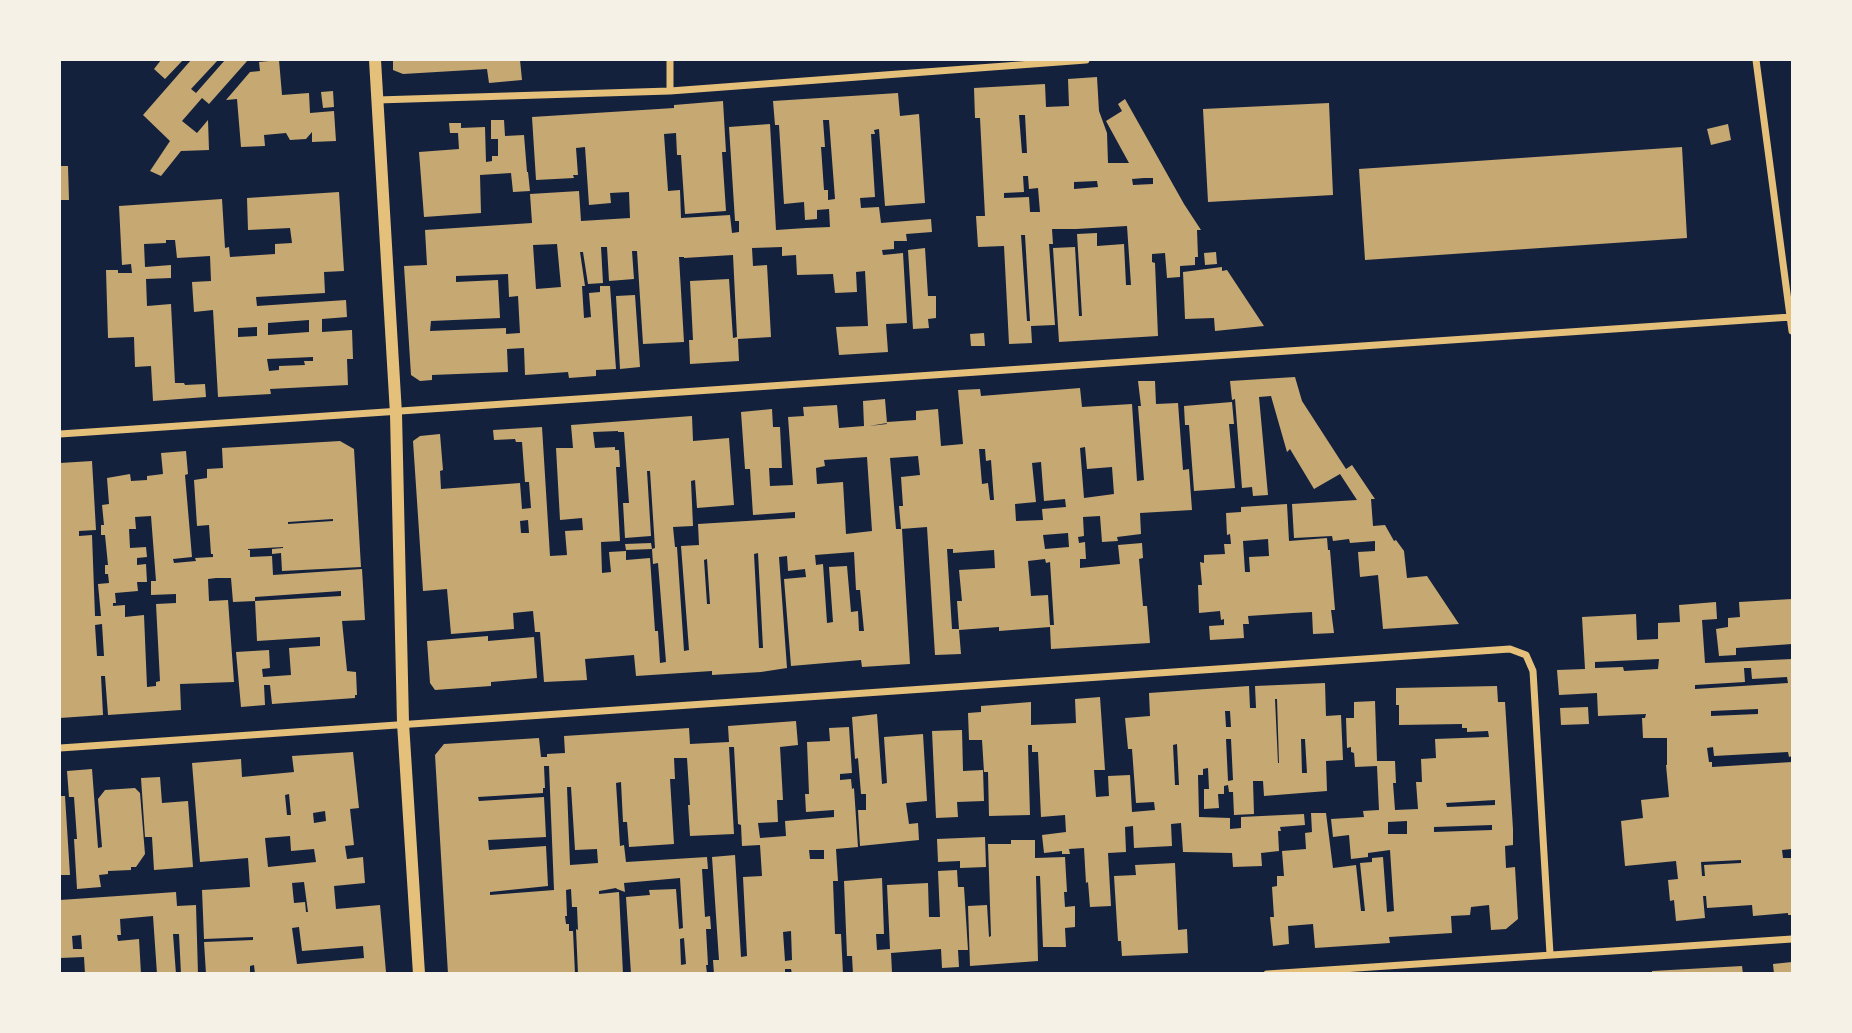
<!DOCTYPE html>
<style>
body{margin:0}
#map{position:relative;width:1852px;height:1033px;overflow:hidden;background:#14213d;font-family:"PT Sans Narrow",sans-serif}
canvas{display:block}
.frame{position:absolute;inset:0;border:61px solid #f6f1e7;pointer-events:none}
</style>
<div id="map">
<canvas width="1852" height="1033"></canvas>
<div class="frame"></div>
</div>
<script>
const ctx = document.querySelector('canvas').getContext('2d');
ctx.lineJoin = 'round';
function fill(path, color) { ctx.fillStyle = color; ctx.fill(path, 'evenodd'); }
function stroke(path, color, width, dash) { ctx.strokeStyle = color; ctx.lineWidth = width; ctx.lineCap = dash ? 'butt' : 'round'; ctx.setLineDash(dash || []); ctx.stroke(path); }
fill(new Path2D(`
 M161,60h22l-18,19 -11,-10z
 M191,60h27l-27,29 5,4 29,-33h23l-39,44 -7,-6 -20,23 15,12 11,-13 1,30 -28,1 -20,25 -11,-5 20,-30 -27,-26z
 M279,60l3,35 27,-2 1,20 24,-2 2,30 -24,1v-10l-6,7 -16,1 -4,-7 -22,2 1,11 -24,1 -4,-48 -11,1 24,-28 10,-1 -1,-9z
 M393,60h127l2,20 -33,3 -2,-14 -84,5 -10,-4z
 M1097,77l2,34 8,22 1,30h21l-23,-42 16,-10 -4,-7 7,-5 59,105 17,26h-4l1,27h-3v8l-15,1v11l-13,1 -2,-25 -13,1v8l3,1 3,73 -99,6 -6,-94 22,-1 4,69h3l-5,-82 20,-1v13l27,-2 2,41h5l-4,-59 -51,3h-24l1,15h-4l6,81 -24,1 1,17 -23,1 -5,-98 -26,1 -2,-31h9l-5,-98h-5l-1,-30 71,-4 1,23 23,-1 -1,-27zM1019,115h6l2,38h-5zM1023,176h5l1,13 9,-1 2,24h-10l-1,-15 -25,1v-5l20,-1zM1144,178h9v6l-20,1 -1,-6zM1097,181l1,6 -24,2v-7zM1021,235h4l5,86h-3z
 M333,91l1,16 -11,1 -2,-16z
 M898,93l2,23 19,-2 6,89 -40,3 -6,-77 -5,1 1,4h-4l4,63 -15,1 1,10 18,-1 2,16 50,-4 1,13 -26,2 1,7h-13v8l-12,1 1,5 20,-2 4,70 -21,1 2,28 -49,3 -3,-28 32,-1 -3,-55 -9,1 1,20 -22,1 -2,-19 -36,1 -1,-20 -14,1v-9l-30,1 1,18 14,-1 4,72 -33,2 1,22 -49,3 -1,-24h4l-3,-59 39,-2 4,59 4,-1 -4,-82 -49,3v-1h-5l5,85 -41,2 -6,-93h-5l2,28 -25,2 -2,-34h-6l2,36 -15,1 -5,-32h-3l5,34h-3l2,32 7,-1 -2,-24 11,-1v-6h10l6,83 -20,1v6l-27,2 -1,-6 -43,3 -1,-27 -17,1 1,23 -76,3v5l-12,1 -9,-6 -7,-109 23,-1 -2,-35 107,-7 -2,-29 49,-3 2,30 49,-3 -1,-26 -19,1 1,10 -22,2 -4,-58 -9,1 2,27h-5l1,3 -38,2 -4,-63 142,-9v-3l49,-4 3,51h-4l4,59 -41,3 -4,-59h-4l-1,-22 -12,1 4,57 12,-1 1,28 49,-3 2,18 7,-1v-11h-4l-6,-94 41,-3 6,106 30,-2 24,-1 -1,-18 -12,1v9l-12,1 -1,-18 -20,2 -5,-79h-4l-2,-24zM823,120h6l6,79 -7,1v-10h-4l-3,-43h4zM557,244l4,43 -25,2 -3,-44zM508,274l1,23 9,-1 2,37 -14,1v-6l-76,3 1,-10 69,-3 -2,-38 -42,2v-6z
 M1329,103l4,92 -125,7 -5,-93z
 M491,120h13l1,16 19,-1 3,37h1l2,19 -17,1 -2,-19 -31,2 1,38 -57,4 -5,-65 40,-3 -1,-16h-8l-1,-10h12v5l24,-1 1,35 6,-1v-5h6v-17h-7z
 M1728,124l3,16 -20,5 -4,-16z
 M1682,147l5,91 -322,22 -6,-91z
 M60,166h8l1,34h-9z
 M339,192l5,79 -20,1 1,21 -69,4 1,9 89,-6 1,17 -25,2v13l30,-2 1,29h-6l1,26 -78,4 1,5 -53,3 -5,-87 -19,2 -2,-30 19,-1 -1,-25 -33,2 -2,-18h-9v3l-22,1 1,23 26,-2v13l-25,1 1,27 24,-2 4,79h9l1,2 20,-1 1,13 -53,4 -2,-35 -16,1 -1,-30 -26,1 -2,-68h12v3h14l-1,-9 -9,1 -3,-59 103,-7 3,49 4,-1 1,10 45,-3v-10l17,-1 -2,-15 -42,2 -1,-32zM309,320v12l-41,3v-12zM257,327v9l-19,1v-9zM313,357v4h-9l1,4 -26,1v4l-10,1 -2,-12z
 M925,248l3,48h8v22l-8,1 1,9 -16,1 -5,-79z
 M1216,252l1,12 -12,1 -1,-12z
 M1222,267v4l5,-1 37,56 -49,5 -1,-13 -29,1 -2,-47z
 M635,295l5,72 -20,2 -4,-73z
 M984,333l1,13h-14l-1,-12z
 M1295,377l7,24 44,68 6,-4 23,34h-4l2,27 12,-1 9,16 2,-1 8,11 3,27 20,-2 32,48 -76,5 -5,-54 -18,2 -2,-25 17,-1v-10l-25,2 -1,-4 -16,2 -1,-5 -38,2 -2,-34 65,-4 -17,-26 -26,15 -24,-40 -3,3 -16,-56 -12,1 9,98 -15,1 -1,-9 -10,1 -7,-89 -3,1 -2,-19z
 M1138,381h17l1,23 22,-1 5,67 6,-1 3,41 -52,3 1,21 -24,3 1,4 -16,1 -2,-26 -17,1 1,19 -6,1 1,6 6,-1 1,17h-6v9l40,-4 -2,-19 24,-2 1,15 -4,1 4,47h4l3,37 -99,6 -1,-22 -51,4v-4l-40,3 2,24 -26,1 -8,-128 -26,2 -2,-23h4l-2,-29 19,-2 -2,-19 -28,2 6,71h6l8,135 -48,3 -1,-7 -70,6 -7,-87 22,-2 -1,-8 -17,2 -1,-15 -8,1 8,111 -26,4 -49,3v-4l-76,5 -2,-21 -49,4 2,21 -43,2 -4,-50h-5l-2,-21 -20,2 1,16 -63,5 -4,-45 -24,2 -10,-150 7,-5 20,-2 3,36 -3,1 1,18 79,-6 2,26 9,-1 -2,-26h-4l-3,-40h-6l-1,-3 -21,1 -1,-10 49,-3 8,129 17,-1 -2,-24 18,-1 -1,-12 -22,2 -4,-72h17l-2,-23 121,-9 1,25 36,-3 5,67 -37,3 -2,-28 -4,1 2,45 -20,1 2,20h2l7,104 5,-1 -8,-104 18,-1 -1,-21 97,-6v-6l-42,3 -3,-46h-5l-4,-57 31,-3 1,18h7l2,41h-13l1,18 23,-1 -5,-68 16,-1 -1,-9 34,-2 2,23 25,-2 -1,-25 22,-2 2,24 -18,3 18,-2v-2l29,-2v-9l22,-2 3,37 22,-2 -5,-54 22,-1 1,7 99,-8 2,19 50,-3 5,77 7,-1 -6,-74h3zM618,431v1h6l5,71h-6l2,35 26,-2 -4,-65h3l5,77 -3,1 -1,-6 -26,1 1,6 26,-1 1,15 5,-1 8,99 -6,1 -2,-32h-3l-5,-73 -24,2v-9l-17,1 2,20 -9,1 -1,-31 19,-1 -4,-74h4l-1,-17h-4v-3l-20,1 -2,-16zM1085,447l2,22 25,-2 2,27 -30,4 -4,-50zM979,449h6l1,12 5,-1 3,40h-4l-2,-17 -6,1zM867,457l5,74 -26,3 -3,-52 -26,2 -1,-16 9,-2 -1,-6zM1041,462l3,39 21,-2 1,8 -24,2 1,11 -27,1 -1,-17 21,-2 -4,-39zM528,520l1,13h-8l-1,-12zM1068,533l1,14 -24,2 -2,-14zM947,549h6v4l41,-3 1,18 -36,2 3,31h-5l2,28h-7zM854,552l2,38h4l4,41h-5l-1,-20 -7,1 -4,-46 -18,1 4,55 -6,1 -4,-59 -7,1 -1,-10zM758,553l5,95h-4l-5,-94zM707,559l3,45h-3l-3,-44zM1045,559l1,4 4,-1 4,63h-4l-2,-30 -17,1 -3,-35z
 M1232,402l2,22h-5l6,64 -41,3 -5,-66h-4l-1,-19z
 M340,441l14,8 7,118 -79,4 -1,-18 -9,1v-5l11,-1v-1l-35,2v1h2v7l22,-1 1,19 89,-6 3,51 -23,1 5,50 9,1 1,23h-2v3l-83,6 -2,-19h-6l1,20 -24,2 -5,-55 33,-2 1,18 -8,1 1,8 28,-2 -2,-27 31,-2v-9l-63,4 -2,-40 -22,1 -2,-24h-15l-8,1 1,22 19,-1 6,82 -54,2 1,26 -73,5 -3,-39h-4l2,39 -43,3v-255l32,-2 4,69 -17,1v5l13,-1 3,81h6l-3,-32 11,-1 -1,-9h-3v-9h3l-3,-30h-4v-10h3l-2,-20 7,-1 -2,-26 23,-4 1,7 16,-1v-4l16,-2 -2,-21 25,-2 2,23 -3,1 7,82 -19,2 1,4 22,-2 -1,-3 18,-1v-3h-2l-2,-29 -12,1 -3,-46 13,-2v-9l16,-1 -1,-20zM151,516l5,65h-5v14l25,-1v9l-20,1 4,77 -4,1v4l-9,1 -3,-72 -19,2v-12l-12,1v-3h3l-1,-10 23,-2 -1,-9h10l-1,-18 -9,1v-7l10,-1 -1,-10 -16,1 -1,-19h7l-1,-12zM333,519v2l-45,3v-2zM341,591v5l-86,5v-4zM102,624l2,32h-7l-2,-31z
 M1287,504l2,37 38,-3 1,12h2l5,60h-4l3,23 -21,1 -1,-22 -19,1 -45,3 1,8h-6l1,14 -34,2 -1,-14 15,-1v-6l-3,1 -1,-9 -21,2 -1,-28h4l-2,-23 4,1v-8l21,-1 -1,-10h7l-1,-10 -3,1 -1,-22 15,-1v-5zM1268,539l1,17 -20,1 1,15h-5l-2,-31z
 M1792,599v45l-56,4v7l-17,1 -3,-27 12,-2v-9l12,-1 -1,-15z
 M1716,602l1,17 -15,1 3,43 87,-4v97l-3,1 -1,-5 -74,4 -1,-9 -6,1 2,14h3v5l80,-5v87l-10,1 1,8h9v57h-4v-2l-35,3 -1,-11 -45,3 -1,-12h-3l2,22 -29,3 -2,-21 -4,1 -2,-21 10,-1 -2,-18 -51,5 -4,-45 22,-3 -2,-18 28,-3 -3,-32h1v-27h-24l-1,-20h3l1,-4 -48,2 -1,-23 -38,2 -2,-25 28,-1 -3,-52 54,-3 1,26 21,-1v-16l22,-1 -1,-17zM1659,659l-1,10 -34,2 -1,-4 -28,1v-6zM1744,668h7l1,11 35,-2 1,6 -93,6v-4l50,-3zM1758,709v5l-47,2v-5zM1741,860v3l-37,2 1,11h-3l-1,-14z
 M488,636v5l46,-4 3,41 -46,4v4l-56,4 -5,-7 -3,-42z
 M1325,683l1,33 15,-1 2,45 -17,1 1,30 -63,5 -1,-15h-10l1,33 -20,1 -1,-23h-4l-1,-7 -4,1v8h-6l1,14 -15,1v-20h5l-1,-21 -5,1v6h-5l1,42 31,1v11l11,-1v-11l63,-3 1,11 -25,2 1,4h-3l1,20 -18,2 1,13 -29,1 -1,-14 -49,-1 -2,-29 -10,1 1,22 -38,2 -1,-22 -8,1 1,25 -18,1 3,53 -21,1 -2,-25 -2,1 -2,-35 -15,1 1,5h-8v-3l-18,2 -2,-18 24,-3 -1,-17 -24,2 -3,-65h-6v-7h-4l2,70 -41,1 -1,-44h-4l-2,-32h-13l-1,-27 13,-1v-6l50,-4v23l45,-2 -1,-24 25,-2 5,73h-11l2,27 13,-1 -1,-20 22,-1 2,37 23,-2 -1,-8 -18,1 -4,-54h-4l-3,-31 25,-2 -1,-23 100,-7 1,22h6l-1,-22zM1275,699h2l2,64h-1zM1225,711h5l1,16h-5zM1226,739h5l2,41 -5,1zM1301,739h4l2,34h-5zM1177,744l2,41h-4l-2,-40z
 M1497,686l1,16h7l8,127v16l-8,1 1,22 9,-1 3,52 -12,10 -15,1 -2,-25 -18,2 -1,8 -19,1 1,17 -63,4 1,6 -75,5 -2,-24 -25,2 1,18 -16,2 -3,-29h4l-2,-30 5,-1v-10h7l-2,-25 24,-2 -1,-16 7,-1 -1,-19h15l7,55 23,-3 5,46h4l-5,-48 12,-1v-4l11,-1 4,55 7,-1 -4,-61 -22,3v4l-17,2 -2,-24 -16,2 -2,-18 33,-2 -1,-6 16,-1 -2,-44 -22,1 -1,-14 -3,-1v-5l-4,1 -1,-30h8v-16l21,-1 2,60h18l1,22h-3l2,27 23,-1 -2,-27h6l-1,-23 15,-1 -1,-19 54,-2 -1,-6 -21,1v-4h-5v-4l-63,1v-20h-3v-17zM1495,800v5l-48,2 -1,-4zM1407,821v13h-19v-12zM1492,825v5l-58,2v-5z
 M1588,707l1,17 -28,1 -1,-17z
 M877,714l5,70 5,-1 -3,-46 39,-3 4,67 -21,2 3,21 9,-1 1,17 -59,6 -2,-36h8v-16h-5l-3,-36 -3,1 -3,-42z
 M796,721l2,24 -18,2 3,53h-6l1,22 -20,1 2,15 26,-2 -1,-15 49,-4v-7l-28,2 -1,-18h4l-2,-52 23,-1 -1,-13 20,-1 3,46 -12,1v6l11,-1 1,10 2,-1 4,59 -22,2 2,32h-5l2,53h6l2,40h-51l-1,-5h-6v5h-71l-1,-14h6l-7,-103 23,-2 6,102 6,-1 -4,-79 19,-1 -2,-31 -18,1 -1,-21 -3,-1 -4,-77h-5l5,87 -44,2 -2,-31h2l-3,-47h-13l1,21h-5l4,65 -45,3 -2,-25h-4l-2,-40 -5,1 4,63 4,-1 2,17 81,-5 1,12h-6l3,48 5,-1 1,13h-5l2,36h-2l1,9h-76l-5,-77 24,-2 -1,-5 27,-1 3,40 4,-1 -3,-50 -56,5 1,9 -8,-3 -1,-1 -17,3v3l20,-2 4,82h-45l-2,-45 2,1 -1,-23h-5l-1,-18 -5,1 1,26h-2l1,8h3v7h4l2,43h-127l-13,-219 9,-11 95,-6 2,19h6v-3l18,-1 -1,-17 125,-8 1,16 39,-2 -1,-16zM544,766h5l5,124 -64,5v-3l58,-6 -2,-40 -57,4 -1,-10 58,-3 -2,-40 -65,4 -1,-4 65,-4v-5h2zM567,787h4l4,63 22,-1 1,14 -28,2zM809,850h15v9h-14zM791,931l1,29 -7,1 -2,-29zM684,938l2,26 -5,1 -1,-26z
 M962,730l1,41 20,-1 1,31 -27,1 1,15 -22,1 -4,-87z
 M353,752l6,56 -9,1 4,36 -9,1 2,13 16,-2 2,26 -31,3 2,23 44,-4 6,67 -18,2h-113l-1,-9 -4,1v8h-44l-2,-32 49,-2v-3l-49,2 -2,-49 48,-3 -2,-29 -48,4 -8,-99 49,-4 1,18 52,-5 -2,-16zM289,794l2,21h-4l-2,-20zM325,811l1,10 -12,2 -1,-10zM290,836l1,15 23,-2 2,13 -48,5 -3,-29zM304,882l4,30h-2l-1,-10 -11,1 -2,-20zM299,927l3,24 61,-5 1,12 -67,6 -5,-36z
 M92,769l6,79 4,-1 -4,-48 7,-9 30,-2 5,5 5,61 -9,13h-5v3l-23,1v3l-9,1 2,12 -24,2 -3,-50h3l-3,-42h-5l-2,-26z
 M160,777l2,26 26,-2 5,66 -39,3 -2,-33h-7l-4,-59z
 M60,796h5l5,79h-10z
 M985,837l1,30 -26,1v-7l-22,1 -1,-23z
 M1011,840h24v18l30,-1 2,35h-3l1,15 10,-1v21l-10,1 1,19h-23l-3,-71h-4l2,85 -68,5 -2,-60 19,-1 2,32 2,-1 -3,-92h23z
 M1175,863l3,67 9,-1 1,24 -66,3 -1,-15h-3l-4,-65 22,-1 -1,-10z
 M957,870l1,17h6l4,63h-10l1,17 -17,1 -1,-19 -50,4 1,19 -39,2 -1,-18h-5l-3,-75 38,-3 2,56h-8l1,16 13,-1 -3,-64 41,-2 1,34h11l-2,-46z
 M176,892l1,14 19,-1 2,69h-17l-2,-40h-6l3,40h-19l-4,-58 -33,3 1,16h-4l1,6 21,-2 2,35h-56l-1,-17 -24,1v-58zM81,935l1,14h-9l-1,-13z
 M1792,962v12h-18l-1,-10z
 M1742,966l1,8h-91v-3z`), '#c6a872');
stroke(new Path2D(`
 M670,60v31
 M1756,60l36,271
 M377,100l293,-9 416,-31
 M60,434c577,-35 1154,-74 1731,-117
 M60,748l1450,-99 16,6 7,16 17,283
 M1267,974l525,-35`), '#e5c07b', 7);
stroke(new Path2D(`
 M375,60l21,354 7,309 16,251`), '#e5c07b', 12);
</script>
